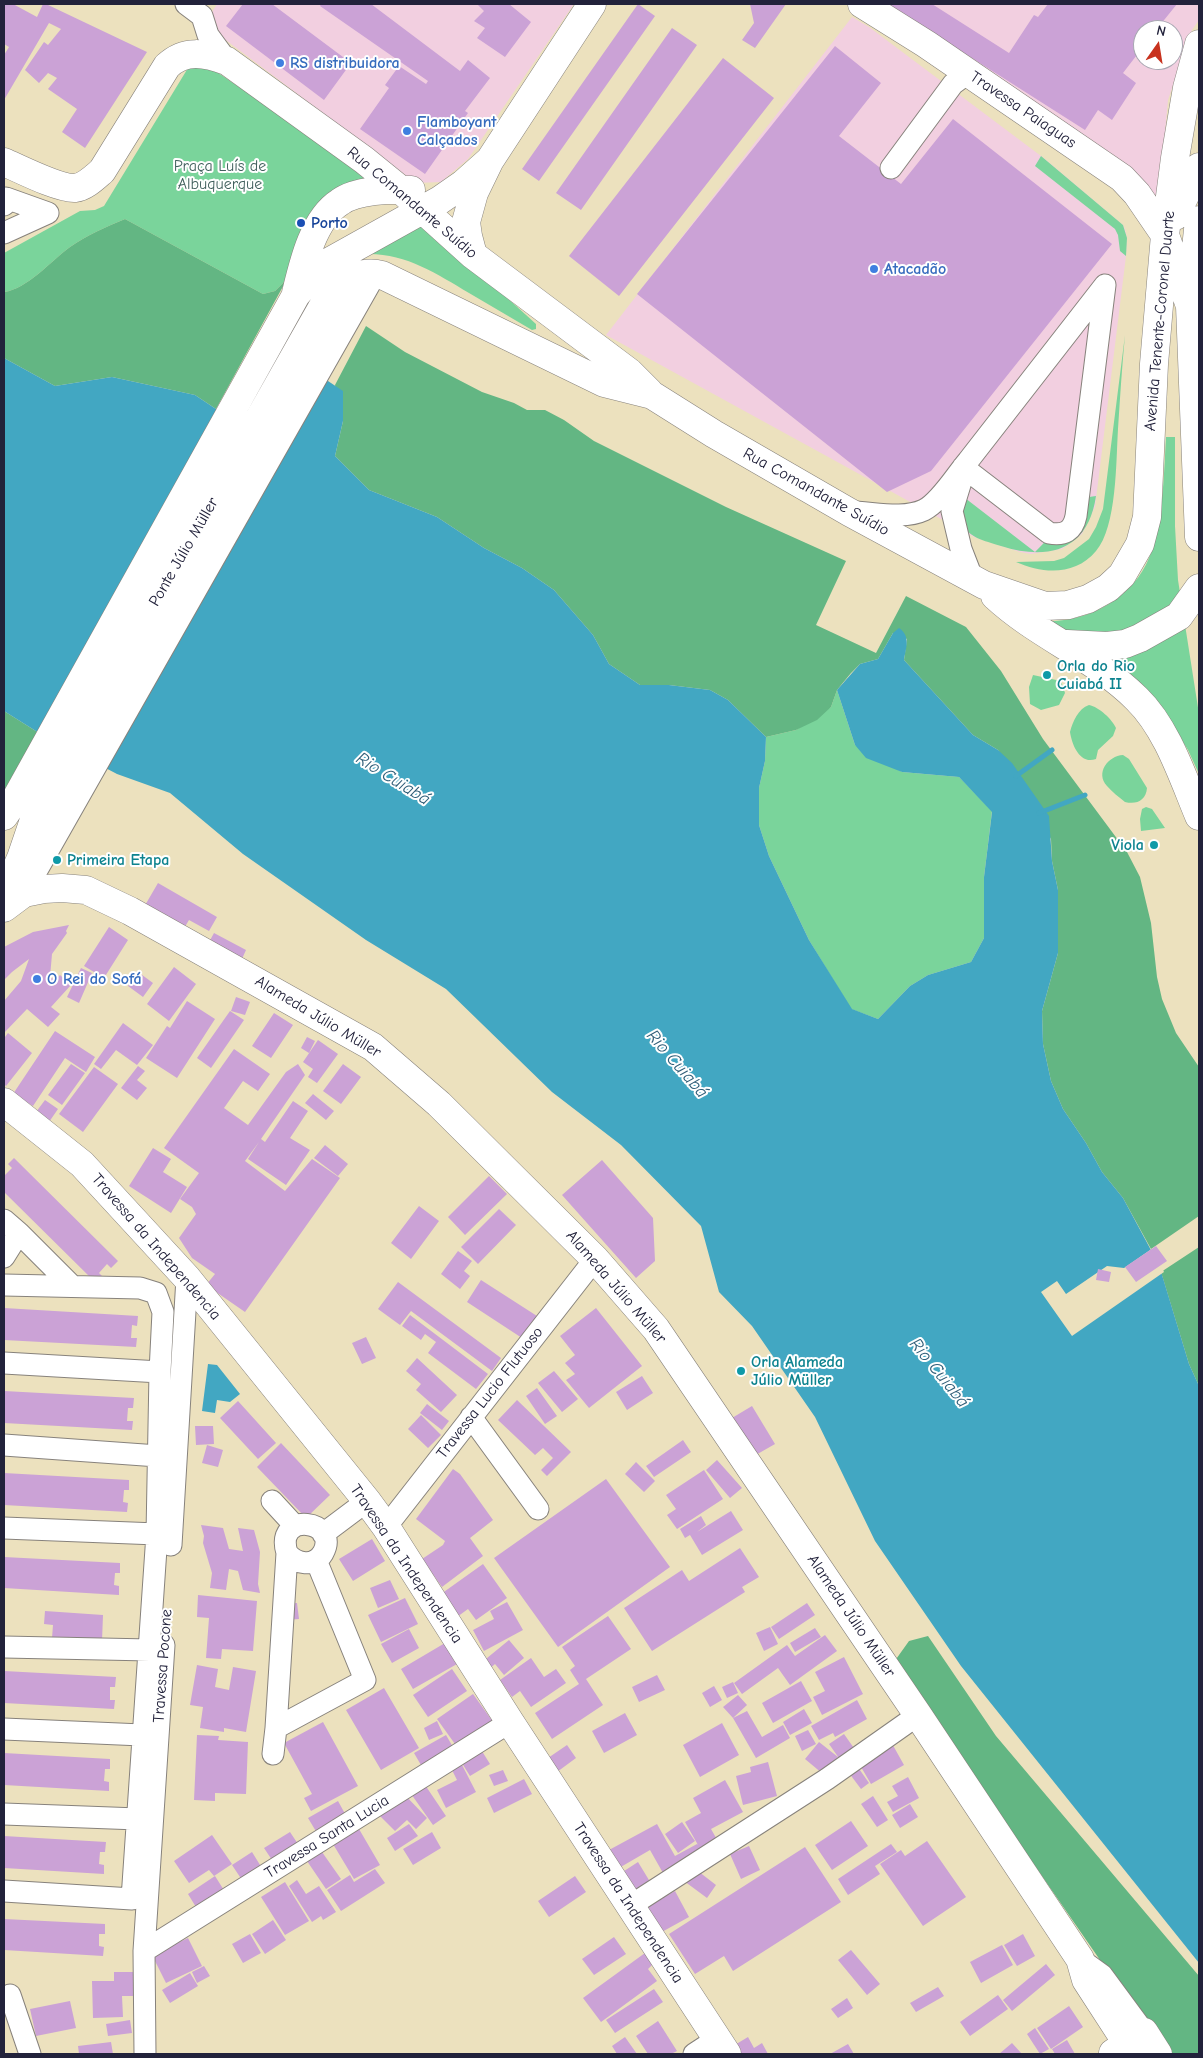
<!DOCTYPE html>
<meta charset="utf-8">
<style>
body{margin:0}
#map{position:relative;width:1203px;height:2058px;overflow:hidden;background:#ece1be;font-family:"Comic Neue",sans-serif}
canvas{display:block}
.frame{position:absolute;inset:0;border:5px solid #22223b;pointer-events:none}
.north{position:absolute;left:1133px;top:20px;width:50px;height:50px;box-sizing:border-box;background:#fff;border:1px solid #a7a7b1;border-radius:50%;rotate:13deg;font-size:14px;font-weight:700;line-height:20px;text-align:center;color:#22223b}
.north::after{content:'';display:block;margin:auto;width:18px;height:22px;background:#c8321e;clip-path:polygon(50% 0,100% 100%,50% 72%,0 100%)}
</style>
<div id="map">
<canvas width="1203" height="2058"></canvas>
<div class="frame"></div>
<div class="north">N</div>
</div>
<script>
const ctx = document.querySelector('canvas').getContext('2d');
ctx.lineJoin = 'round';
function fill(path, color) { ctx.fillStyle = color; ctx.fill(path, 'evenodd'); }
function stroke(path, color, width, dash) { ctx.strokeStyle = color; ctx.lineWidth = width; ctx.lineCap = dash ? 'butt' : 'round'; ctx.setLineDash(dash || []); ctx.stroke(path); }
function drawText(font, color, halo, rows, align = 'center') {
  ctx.font = font + ' "Comic Neue",sans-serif'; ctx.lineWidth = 4; ctx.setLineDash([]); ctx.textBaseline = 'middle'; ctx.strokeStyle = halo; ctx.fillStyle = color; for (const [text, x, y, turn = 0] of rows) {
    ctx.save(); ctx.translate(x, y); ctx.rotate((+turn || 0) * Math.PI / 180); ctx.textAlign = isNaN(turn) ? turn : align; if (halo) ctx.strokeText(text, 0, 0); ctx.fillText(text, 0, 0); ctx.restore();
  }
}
fill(new Path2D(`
 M217,4h357l-106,155 -27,23 -25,1 -201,-151 -3,-20z
 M866,4h333v16l-7,10 -24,70 -9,98zM1143,30h30v30h-30z
 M852,17l17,10 176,132 78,66 2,4 2,9 -1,18 -31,251 -13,27 -20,15 -31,5 -11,-2 -46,-15 -368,-202z`), '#f2cfe0');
fill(new Path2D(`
 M208,66l59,40 95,68 5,7 -80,98 -12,12 -12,3 -138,-75c-19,8 -38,16 -55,28 -19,14 -43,42 -66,45v-39l76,-42 15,-1 9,-4 84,-138z
 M1041,156l82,69 4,13 -1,18 -6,-5 -2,-16 -3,-6 -80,-63z
 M419,218l117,106v5l-4,1c-21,-12 -42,-25 -63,-37 -32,-19 -62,-39 -100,-39z
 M1125,335c-3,31 -5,63 -7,94 -2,32 -1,98 -22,122 -21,25 -53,23 -80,11l38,-1 10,-3 25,-19 7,-12 7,-18z
 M1166,437h9v89l3,54 21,134v60l-11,-24 -16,-25 -144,-104c9,0 18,1 27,0 39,-2 79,-26 94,-63 14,-31 15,-86 17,-121z
 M1096,496c-8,55 -48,65 -95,50 -19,-6 -29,-7 -42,-24l6,-24 70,54 54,-55z
 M1033,675l28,6 4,12 -6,12 -18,5 -11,-6 -1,-17z
 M837,690l18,55 47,27 57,5 33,34 -8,66v61l-13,24 -43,13 -18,11 -32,33 -27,-10 -42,-69 -40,-84 -10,-31v-37l6,-27 1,-24 30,-7 35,-23z
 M1089,705c10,2 23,14 27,23l-3,8 -15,14 -2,9c-16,6 -24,-14 -26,-27 3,-11 8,-23 19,-27z
 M1123,755l6,4 18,29c-1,12 -10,17 -22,14 -6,-5 -13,-10 -18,-16 -12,-13 1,-30 16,-31z
 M1146,807l6,2 13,19 -24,3 -1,-12 2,-10z`), '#7ad49b');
fill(new Path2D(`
 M125,219l138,75 12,-3 12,-12 -71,130 -21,-14 -83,-18 -57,9 -51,-28v-66c23,-3 47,-31 66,-45 17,-12 36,-20 55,-28z
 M366,326l39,26 77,40 32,11 13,7h18l19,10 30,21 132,66 120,54 -30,64 60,28 30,-57 60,31 35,44 42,68 84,113 13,25 11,46 6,54 5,22 14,34 23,34v149l-48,33 -28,-51 -21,-26 -16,-29 -23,-34 -12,-28 -8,-37 -1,-33 16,-58v-63l-6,-29 -1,-22 -53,-89 -25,-15 -69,-75 3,-21 -14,-6 -15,26 -18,5 -9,9 -14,17 -6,17 -14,13 -21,10 -30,7 -38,-37 -18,-10 -41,-5h-29l-31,-21 -16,-29 -39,-45 -32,-22 -38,-20 -47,-31 -68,-27 -34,-34 8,-35 -8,-36z
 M4,711l35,22 -35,61z
 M1199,1247v139l-10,-22 -28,-92z
 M928,1636l68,100 203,240v78h-34l-271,-392 15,-21z`), '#63b683');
fill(new Path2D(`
 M4,358l51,28 57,-9 83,18 21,14 106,-32 21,14v30l-8,35 34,34 68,27 47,31 38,20 32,22 39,45 16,29 31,21h29l41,5 18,10 38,37 -1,24 -6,27v37l10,31 40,84 43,69 26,10 32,-33 18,-11 43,-13 13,-24v-61l8,-65 -33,-35 -57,-5 -36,-14 -11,-13 -18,-55 23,-26 18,-5 15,-26 6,-5c12,8 7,20 5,32l69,75 25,15 14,13 37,53 3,45 6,29v63l-16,58 1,33 8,37 12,28 23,34 16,29 21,26 36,67 30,99 10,22v577l-238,-297 -86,-125 -60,-124 -63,-91 -33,-34 -18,-66 -80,-81 -69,-53 -106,-103 -80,-49 -123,-86 -73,-61 -53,-19 -78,-41 -35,-22z
 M208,1364l9,1 23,29 -10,8 -13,-2 -2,13 -13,-2z`), '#42a7c2');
fill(new Path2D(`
 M1153,1248l11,24 -92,64 -31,-44 16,-11 9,13 41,-28 17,2z`), '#ece1be');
stroke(new Path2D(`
 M1016,776l36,-26
 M1039,813l46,-18`), '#42a7c2', 5);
fill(new Path2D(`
 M4,4h9l24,13 6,-13h3l101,48 -62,96 -23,-16 15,-23 -29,-20 9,-11 -9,-5 -9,10 -14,-13 19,-28 4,3 13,-16 -12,-6 -45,77v-45l5,-8 -5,-3z
 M243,4h29l79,59 -27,37 -98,-74z
 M321,4h50l89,67 8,-11 22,18 -25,33 3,2 -43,61 -65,-45 29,-41 -4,-3 14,-19 27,18 2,-3 -108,-75z
 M477,4h32l22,18 -26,35 -28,-19 8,-10 -11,-7 10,-10z
 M638,4l17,12 -116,165 -17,-12z
 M750,4h36l-31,44 -13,-8 12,-17z
 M887,4h45l77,49 25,-38 4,2 10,-13h129l-21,26h-13v17l-20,26 13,10 -24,37 -14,-10 -13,20z
 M672,28l25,17 -116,165 -25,-17z
 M835,46l46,37 -42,53 62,48 52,-65 159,125 -181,227 -44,21 -250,-198z
 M723,58l51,40 -155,198 -50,-40z
 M158,883l59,34 -8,14 -20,-11 -6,10 -39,-23z
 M69,925l-3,6 1,2 -15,21 -2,23 5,3 5,-5 11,10 -20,22 9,7 -12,13 -21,-18 -23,24v-32l17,-20 8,-22 -17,13 -8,8v-33l29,-15z
 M109,927l19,13 -24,38 -20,-12z
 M214,933l32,17 -5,11 -33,-17z
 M174,967l22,17 -27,37 -22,-17z
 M81,968l11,5 -13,30 -12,-6z
 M138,972l15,11 -10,14 -15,-11z
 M236,997l14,5 -5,13 -14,-4z
 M187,1001l28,18 -38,59 -31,-20 21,-32 3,2z
 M230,1011l14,9 -33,48 -14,-10z
 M274,1013l19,12 -22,33 -19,-12z
 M123,1023l30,22 -16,20 -21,-15 -15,19 -7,-5z
 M55,1031l40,26 -9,15 -21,-14 -32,48 -20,-12z
 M8,1033l24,20 -26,33 -2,-2v-48l1,1z
 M307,1037l8,4 -6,12 -8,-5z
 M318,1040l20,14 -21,29 -9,-6 5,-8 -10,-7z
 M234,1049l36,25 -12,17 -15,-10 -19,27 24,17 38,-53 12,-8 7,11 -44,64 4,3 28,-41 15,10 -18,27 20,12 -24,35 -38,-26 11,-17 -14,19 40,30 27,-32 28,19 -95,134 -39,-27 9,-11 -23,-16 -13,-20 17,-24 -4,-7 -12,-8 19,-26 -35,-25z
 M71,1064l14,9 -23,32 -14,-10z
 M343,1064l18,13 -20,27 -18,-13z
 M138,1066l7,5 -8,9 10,8 -10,12 -16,-12z
 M94,1067l24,17 -35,48 -24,-18z
 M313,1094l21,17 -8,9 -21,-17z
 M45,1100l13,9 -9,13 -13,-10z
 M325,1145l23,19 -10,12 -24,-18z
 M153,1148l18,11 -8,13 24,15 -16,26 -42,-27z
 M14,1158l104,103 -7,7 -4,-4 -8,9 4,4 -7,6 -92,-91v-16l8,-8 -4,-4z
 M602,1160l51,58 2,43 -19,17 -74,-83z
 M489,1176l18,18 -42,41 -17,-18z
 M419,1206l20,15 -28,38 -20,-16z
 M499,1209l17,16 -38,39 -17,-17z
 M1156,1246l11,15 -31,21 -11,-15z
 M458,1251l14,10 -8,10 6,5 -10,13 -19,-15z
 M1098,1269l13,3 -2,10 -13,-2z
 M481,1280l56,36 -15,22 -55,-36z
 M398,1282l103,76 -9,13 -81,-60 -11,14 -22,-16z
 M4,1308l134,8 -1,10 -5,-1 -1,13h6l-1,9 -132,-7z
 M596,1308l46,58 -53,42 -23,-28 9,-6 -10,-11 10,-8 -15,-19z
 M410,1315l78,59 -12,15 -48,-36 8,-11 -11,-8 -4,6 -19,-14z
 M366,1337l10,21 -14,6 -10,-21z
 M417,1358l40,37 -16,17 -25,-22 5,-6 -15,-13z
 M554,1371l24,28 -16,13 -24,-29z
 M642,1376l11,17 -26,17 -11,-18z
 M537,1388l20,28 -12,8 -19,-28z
 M4,1391l130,7 -1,10h-5l-1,13h6l-1,9 -128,-7z
 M517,1400l54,52 -24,24 -6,-6 12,-12 -10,-10 -8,7 -37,-35z
 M238,1401l38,42 -18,16 -38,-41z
 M427,1404l22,17 -7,9 -22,-17z
 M752,1406l23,38 -21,12 -22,-38z
 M421,1415l20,20 -13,13 -20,-19z
 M195,1426h18l1,18 -18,1z
 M683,1440l8,12 -37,25 -8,-11z
 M281,1443l49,52 -24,23 -49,-51z
 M207,1445l16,5 -5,17 -16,-4z
 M717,1460l25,28 -12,10 -24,-28z
 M636,1462l19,19 -11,11 -19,-18z
 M453,1469l7,5 33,46 -23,18 13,18 -41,31 -20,-28 21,-14 2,-4 -29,-22z
 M704,1470l19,29 -46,30 -10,-14 9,-6 -10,-14z
 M4,1473l125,7v10h-5l-1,12 5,1 -1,9 -123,-7z
 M606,1479l64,88 -112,80 -64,-89z
 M731,1511l12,19 -41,25 -12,-20 -5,3 -5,-9 21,-13 5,9 -9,7z
 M201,1525l22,3 6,21 14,2 -5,-23 16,2 6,22 -2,32 2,9 -17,-3 -5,-19 -9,-2 -3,21 -16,-2 2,-15 -9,-30 1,-7z
 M372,1539l13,22 -32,20 -14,-22z
 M740,1548l19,29 -17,10 3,5 -93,59 -28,-43 58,-38 7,11z
 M4,1557l116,6v10h-5l-1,12 5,1v9l-115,-7z
 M483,1564l24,34 -31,22 -8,-11 -11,8 -16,-23z
 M390,1580l9,19 -21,9 -8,-20z
 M198,1595l59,6 -4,50 -31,-2 -1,10 -15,-1 3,-40 -12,-1z
 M405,1598l13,26 -37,18 -13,-27z
 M507,1602l16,28 -39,21 -11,-21 21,-11 -4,-8z
 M297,1603l2,16 -13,1 -2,-16z
 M807,1603l8,12 -36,24 -8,-12z
 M45,1611l58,4 -1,26 -50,-3 1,-13 -9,-1z
 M608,1616l23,33 -45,30 17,26 -51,34 -17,-26 44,-29 -9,-14 5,-4 -13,-19z
 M770,1627l8,17 -14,7 -8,-18z
 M815,1628l6,9 -26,15 -5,-9z
 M409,1629l10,19 -27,15 -11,-19z
 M825,1635l12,16 -47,34 -12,-17 -36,26 -8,-11 53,-38 8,11z
 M509,1640l15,18 -20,17 -9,-11 -8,7 -6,-8z
 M445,1643l12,21 -44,25 -12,-20z
 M844,1657l19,37 -41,21 -9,-18 12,-6 -10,-19z
 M531,1658l13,19 12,-8 10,14 -35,24 -11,-16 -8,6 -12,-17z
 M197,1665l21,4 -3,18 14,3 4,-23 23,4 -10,61 -22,-4v4l-24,-4 3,-21 -13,-2z
 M452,1669l15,22 -39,26 -15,-22z
 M4,1671l112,6 -1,10h-5v13h5l-1,9 -110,-6z
 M657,1675l8,15 -26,12 -7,-15z
 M801,1681l11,20 -39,22 -11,-20z
 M733,1682l5,11 -11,5 -5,-11z
 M714,1686l8,14 -12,7 -8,-14z
 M384,1688l35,60 -38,22 -35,-60z
 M473,1694l23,32 -36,25 -23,-32z
 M738,1695l9,10 -14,13 -10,-11z
 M857,1700l10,19 -32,18 -2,-4 -14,7 -8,-14z
 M804,1709l8,14 -22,12 -7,-13z
 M747,1711l15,26 21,-12 7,13 -34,20 -23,-40z
 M625,1713l12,22 -33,18 -12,-22z
 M437,1721l6,13 -14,6 -5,-12z
 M323,1722l35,64 -47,25 -7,-13 8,-4 -28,-51z
 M722,1723l17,32 -39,22 -17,-32z
 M808,1730l8,14 -14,7 -7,-15z
 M844,1734l12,17 -15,10 -12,-17z
 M197,1735l22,1 -1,4 30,2 -2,52 -31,-1v8l-21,-1z
 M446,1735l11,19 -32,18 -11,-19z
 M890,1740l14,25 -33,19 -14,-24z
 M819,1742l19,15 -15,17 -18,-15z
 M567,1745l9,13 -19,14 -9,-14z
 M480,1748l10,16 -20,12 -10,-16z
 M4,1753l106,6v10h-5l-1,12 5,1v9l-105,-6z
 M460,1761l16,31 -30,16 -9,-18 20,-10 -7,-14z
 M768,1762l9,34 -34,9 -7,-29 15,-4 -1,-5z
 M855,1763l14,20 -8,6 -15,-20z
 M503,1770l5,11 -14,5 -5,-11z
 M908,1777l11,21 -26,14 -6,-10 11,-6 -6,-10z
 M524,1779l8,15 -38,19 -7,-15z
 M725,1780l18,32 -32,17 8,14 -56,30 -13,-23 -31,18 -10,-18 48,-26 18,32 22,-12 1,1 -13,-23 16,-9 -8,-15z
 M423,1782l23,34 -13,9 -24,-34z
 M403,1793l24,25 -11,11 -9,-9 -12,11 -16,-16z
 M873,1796l15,24 -11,7 -16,-23z
 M338,1801l11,20 -29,17 -12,-20z
 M910,1804l8,13 -18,11 -8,-13z
 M851,1821l17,25 -36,24 -17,-25z
 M682,1822l13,19 -17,12 -13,-19z
 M409,1824l9,12 -23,15 -8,-13z
 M359,1829l21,36 -26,14 -21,-35z
 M290,1832l10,15 -26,16 -10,-15z
 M432,1832l9,16 -28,17 -10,-16z
 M212,1835l20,29 -18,12 -5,-6 -20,13 -15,-22z
 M4,1836l102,6 -1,10h-5l-1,12 5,1v9l-100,-6z
 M927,1841l39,56 -43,29 -43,-62 21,-14 4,6z
 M891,1844l6,8 -22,14 5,8 -32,21 -10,-16z
 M749,1846l11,24 -19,9 -11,-25z
 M805,1847l36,55 -108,69 -9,-15 -29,18 -26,-40z
 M252,1852l13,21 -19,13 -14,-21z
 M322,1852l19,27 -15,10 -19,-28z
 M638,1862l14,23 -16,11 -15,-23z
 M694,1868l22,17 -9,13 -23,-17z
 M375,1869l10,14 -44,28 -14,-21 23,-15 4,7z
 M215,1876l12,19 -28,17 -11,-18z
 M575,1876l11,16 -37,25 -11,-16z
 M297,1880l9,14 13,-8 17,26 -13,8 -2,-4 -9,6 -23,-36z
 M285,1882l24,39 -24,14 -24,-38z
 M675,1891l14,26 -29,16 -14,-26z
 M4,1919l101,5v10h-6v12l5,1 -1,9 -99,-6z
 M273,1920l13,20 -21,14 -13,-20z
 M250,1934l11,19 -18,10 -11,-19z
 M1023,1934l12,22 -18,10 -13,-21z
 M614,1937l12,17 -32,21 -12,-16z
 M188,1938l14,28 -36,17 -14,-28z
 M1002,1945l11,20 -32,18 -11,-21z
 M851,1950l29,34 -13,11 -29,-35z
 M645,1953l8,11 -5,5 9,12 -56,41 -18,-24z
 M1046,1964l9,11 -43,36 -9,-11z
 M204,1966l6,10 -13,7 -5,-11z
 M114,1972h20v24h-12l1,21 -30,1 -1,-37h22z
 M190,1973l8,13 -28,17 -8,-13z
 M938,1987l6,9 -28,16 -6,-9z
 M654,1989l9,13 -48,31 -9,-13z
 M998,1995l10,14 -38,27 -10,-14z
 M847,1998l6,10 -15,10 -7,-9z
 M70,2001l6,27 -40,8 -6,-27z
 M1069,2006l14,21 -32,22 -14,-21z
 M130,2020l2,13 -24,3 -2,-12z
 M658,2021l19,30 -6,3h-23l-12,-18z
 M1035,2028l14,21 -9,5 -13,-20z
 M625,2037l12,17h-20l-5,-8z
 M748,2037l6,11 8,-5 6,11h-29l-6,-8z
 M1067,2040l8,14h-20l-3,-5z
 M111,2042l2,12h-34l-1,-8z
 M1012,2043l10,11h-23z
 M848,2044l6,10h-24z`), '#cba2d6');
const minor = new Path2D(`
 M186,4l16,12 6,19 19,26
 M891,168l62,-84 15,-11
 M4,205l2,-7 42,15 -44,20
 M963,475l-11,36 9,38 12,31
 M850,512c22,0 53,8 74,-2 16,-8 32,-35 44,-49l137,-176 -29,231c-3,15 -12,20 -27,17l-86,-66
 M33,841l17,-23 294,-519 6,-21
 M24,893l352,-620
 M4,1220l15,13 -15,24
 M19,1233l53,53
 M4,1285l136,3 16,5 7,19 -3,60 -3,162 -25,365 -128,-8
 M4,1363l156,9
 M471,1417l67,92
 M4,1445l154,11
 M272,1501l23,25
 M386,1527l209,-268
 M4,1528l153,6
 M323,1534l44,-33
 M171,1545l16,-267
 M4,1647l146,3
 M276,1728l89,-48 -49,-120
 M4,1729l138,6
 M273,1754l3,-26 11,-175c-13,-43 54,-33 36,0 -9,15 -27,11 -36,0
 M4,1814l134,5
 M630,1906l197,-127 91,-64
 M144,1951l366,-229
 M1080,1959l22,16 42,57
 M10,1995l20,59
 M145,2054l-1,-103 20,-306
 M694,2054l23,-15`);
const major = new Path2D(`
 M862,4l64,40 196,134 15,16 28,41 25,71
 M4,162c16,7 55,27 71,26 10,-1 20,-11 27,-17l65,-105c18,-17 38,-13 60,-5l137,99 37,30 72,65 156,117 20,20
 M1175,216l24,-49
 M1199,220l-9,86 9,231
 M473,255l-5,-19 -2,-14 8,-29 16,-33 102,-156
 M296,293c7,-29 17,-74 44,-91 16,-12 51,-13 71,-12
 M995,596c43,40 100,61 142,103 30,29 46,79 62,117
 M1067,644l40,2 18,-2 15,-6 39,-22 20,-28
 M4,816l11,-16 281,-505 15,-18 16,-14 113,-63 23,-16 27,-24
 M4,896l17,-38 16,-47 294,-519c15,-13 31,-22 51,-17l222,108 48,12 62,39 135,78 135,73 61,21 23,-1 20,-6 20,-11 14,-13 18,-31 7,-27 7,-153 11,-129 10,-77 12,-70 12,-44
 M4,908l20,-15 20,-4 18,-1 24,2 44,21 243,136 66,57 156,155 61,70 262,386 162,244 6,21 48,74
 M4,1102l78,62 105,114 180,223 19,26 124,195 217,332
 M1113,2053l31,-21 14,22`);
stroke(minor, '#87827c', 23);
stroke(major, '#87827c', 29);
stroke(minor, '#fff', 21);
stroke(major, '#fff', 28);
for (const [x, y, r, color] of [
 [280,63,5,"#3f7fe0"],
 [407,131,5,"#3f7fe0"],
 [301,223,5,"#1a4fb4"],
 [874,269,5,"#3f7fe0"],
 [1047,675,5,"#0f9aa8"],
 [1154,845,5,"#0f9aa8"],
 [57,860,5,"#0f9aa8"],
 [37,979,5,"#3f7fe0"],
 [741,1371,5,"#0f9aa8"]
]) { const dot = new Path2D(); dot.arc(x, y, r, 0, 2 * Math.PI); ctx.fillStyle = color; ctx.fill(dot); stroke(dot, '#fff', 2); }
drawText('bold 16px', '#366cbe', '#fff', [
 ["RS distribuidora",290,63],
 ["Flamboyant",417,122],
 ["Calçados",417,140],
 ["Atacadão",884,269],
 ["O Rei do Sofá",47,979]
], 'left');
drawText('16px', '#22223b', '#fff', [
 ["Travessa Paiaguas",1023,110,34],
 ["Rua Comandante Suídio",412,203,40],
 ["Avenida Tenente-Coronel Duarte",1160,321,-85],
 ["Rua Comandante Suídio",816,492,29],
 ["Ponte Júlio Müller",184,552,-60],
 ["Alameda Júlio Müller",318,1017,31],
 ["Travessa da Independencia",156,1247,49],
 ["Alameda Júlio Müller",616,1287,49],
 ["Travessa Lucio Flutuoso",490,1393,-52],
 ["Travessa da Independencia",406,1564,56],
 ["Alameda Júlio Müller",851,1616,56],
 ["Travessa Pocone",163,1666,-86],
 ["Travessa Santa Lucia",327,1837,-32],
 ["Travessa da Independencia",628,1903,57]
]);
drawText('16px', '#41605d', '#fff', [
 ["Praça Luís de",220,166],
 ["Albuquerque",220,184]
]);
drawText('bold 16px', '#164399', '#fff', [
 ["Porto",311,223]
], 'left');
drawText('bold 16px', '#0d838f', '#fff', [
 ["Orla do Rio",1057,666],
 ["Cuiabá II",1057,684],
 ["Viola",1144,845,"right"],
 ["Primeira Etapa",67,860],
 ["Orla Alameda",751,1362],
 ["Júlio Müller",751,1380]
], 'left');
drawText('italic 18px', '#305e78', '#fff', [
 ["Rio Cuiabá",393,779,32],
 ["Rio Cuiabá",677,1064,49],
 ["Rio Cuiabá",939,1373,51]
]);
</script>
